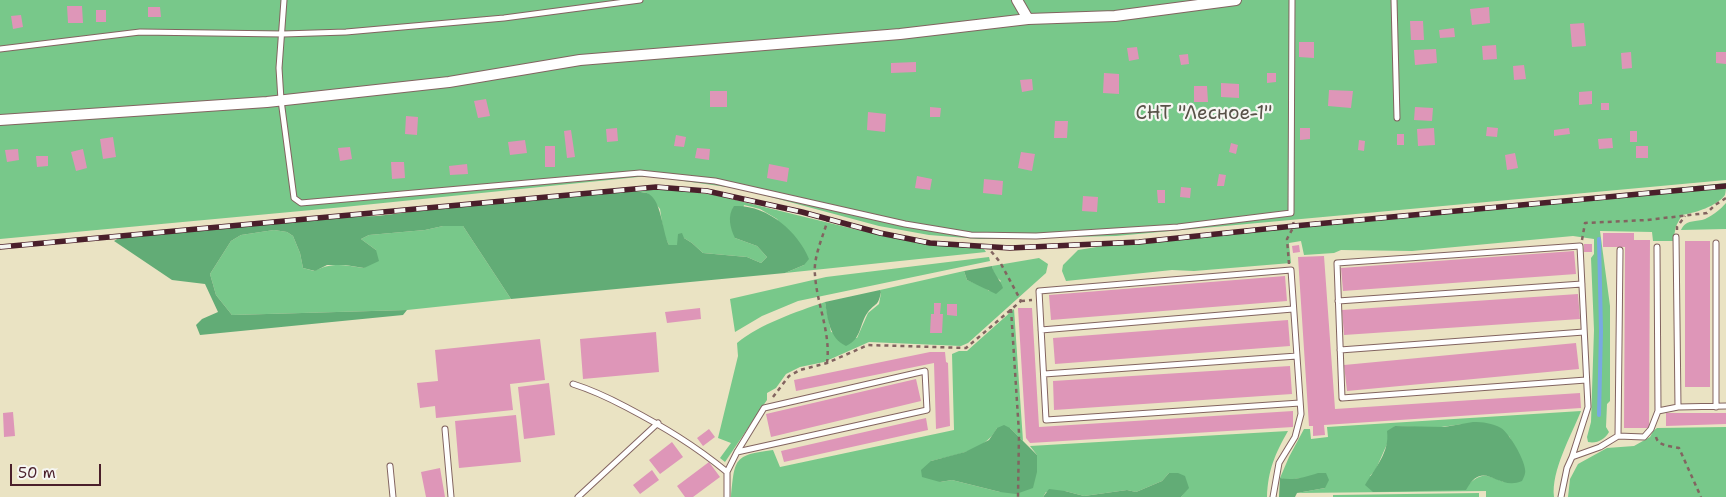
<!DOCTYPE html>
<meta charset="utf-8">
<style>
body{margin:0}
#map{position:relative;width:1726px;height:497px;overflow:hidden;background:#eae3c3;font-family:"Shantell Sans",sans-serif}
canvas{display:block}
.scale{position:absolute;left:10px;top:464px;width:91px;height:22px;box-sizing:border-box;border:2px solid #4a1f2b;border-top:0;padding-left:6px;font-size:15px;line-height:18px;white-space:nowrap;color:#4a1f2b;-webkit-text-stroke:4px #f6f6f2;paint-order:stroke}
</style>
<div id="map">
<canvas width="1726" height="497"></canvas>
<div class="scale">50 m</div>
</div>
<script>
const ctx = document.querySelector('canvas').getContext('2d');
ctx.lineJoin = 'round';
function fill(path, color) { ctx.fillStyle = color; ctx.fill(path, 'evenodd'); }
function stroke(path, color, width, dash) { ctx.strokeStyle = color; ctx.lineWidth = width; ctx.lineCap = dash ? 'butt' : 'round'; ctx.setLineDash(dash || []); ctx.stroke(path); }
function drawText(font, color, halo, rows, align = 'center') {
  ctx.font = font + ' "Shantell Sans",sans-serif'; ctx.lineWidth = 4.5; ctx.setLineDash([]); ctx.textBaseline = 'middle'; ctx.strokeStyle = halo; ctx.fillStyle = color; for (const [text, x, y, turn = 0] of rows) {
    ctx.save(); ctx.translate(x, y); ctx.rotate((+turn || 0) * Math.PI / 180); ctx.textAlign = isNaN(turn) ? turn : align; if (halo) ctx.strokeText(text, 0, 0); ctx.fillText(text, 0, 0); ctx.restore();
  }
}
fill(new Path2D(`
 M0,0h1726v180l-610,56 -137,3 -50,-4 -50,-9 -138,-37 -93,-13 -304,31 -344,32z
 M1726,183c0,4 0,8 -1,12 -8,11 -30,18 -43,20l-6,11 -3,15h-20l-1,-9 -52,-1 10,75v95l-3,3 -1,23 3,5c-4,7 -12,12 -21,10l-1,-5 4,-15 3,-92 -3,-72 3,-4v-15l-21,-3 -161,15 -71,-1 -7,3 -30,2 -3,-14 -12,2 2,20 -97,8 -22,-1 -106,11 -4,-10 1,-6 15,-15 56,-9z
 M659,188l56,7 143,35 69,12 55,4 4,6 -201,21 19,-8 -27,-46 -17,-10 -16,-4 -9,33 22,8 10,11 -6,6 -14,-6 -44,-4 -11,-10 -8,-5 -7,7h-8l-5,-10 -4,-26 -13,-16 -12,-2z
 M1726,203v26l-45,1c5,-10 11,-8 21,-10 8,-2 19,-11 24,-17z
 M443,226h20l48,73 -104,11 -175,5 -16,-20 -6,-21 21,-33 10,-6 33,-5 13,2 6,4 7,17 3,15 11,3c19,-9 30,-6 50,-3l12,-18 -15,-11 8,-4 56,-5z
 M989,257l1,4 -192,40 -36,15 -27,16 -5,-33 96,-22z
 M1039,258l9,6 -2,9 -78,70 -7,3 -92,-4 -45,20 -24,5 -14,7 -10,14 -9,5v7l-42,62 -5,-4 11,-15 -13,-5 20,-82 -1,-13c23,-19 59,-31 88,-41l6,30 26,6 11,-25 11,-9 2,-11 -1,-3 84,-19 3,9 17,7 5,4 12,-10 -7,-6 -2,-9z
 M1014,309l9,132 -13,-13h-13c-11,23 -43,27 -66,33l9,21 12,-2 48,12 37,-37 -7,-9 258,-15c-13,23 -20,39 -21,66h-86l7,-9 -19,-15 -7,8 -26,11 -9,-2 -43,6 -19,-5 -19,1 -3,5h-312c4,-38 2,-42 42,-47l7,17 174,-37 -2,-76 7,-3h8z
 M1581,411c-10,25 -30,60 -27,86h-68v-6l-189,2 28,-5 -24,-10 -14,2 -7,-2 9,-21 15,-28h6l1,10 17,-2 -1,-10zM1463,424l46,12 4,8 -9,38c-15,-6 -21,-11 -34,1l-100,-7 6,-7 19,-43 39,2z
 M1726,427v70h-158l2,-18 8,-15 29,-16 27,-2 16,-9 3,-6 4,-3z
 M1479,493v4h-146v-2z`), '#78c88a');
fill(new Path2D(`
 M635,191c3,1 8,1 12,2 15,6 15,39 22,52h8l1,-11 4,-1 2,5 8,5 11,10 44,4 14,6 6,-6 -10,-11 -22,-8c-5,-10 -8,-22 -1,-32 32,-2 64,25 75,53l-5,6 -19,8 -274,26 -48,-73h-20l-18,4 -56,5 -8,4 15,11 3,11 -15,7 -19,-3h-18l-12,6 -12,-3 -3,-15 -7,-17 -6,-4 -13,-2 -33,5 -10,6 -21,33 6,21 16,20 175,-5 -4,5 -203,20 -4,-10 6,-6 16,-7 -13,-28 -33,-4 -58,-39 8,-5 198,-18 57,-2 126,-15z
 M992,266c2,9 8,13 11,22l-7,6 -29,-14 -3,-9z
 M880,290l1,2c-3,15 -5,10 -13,20 -9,12 -6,27 -22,34 -17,-8 -18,-27 -21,-44z
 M1473,422c10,0 19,1 28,6 9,6 23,31 24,41 1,4 -1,8 -3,12 -25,11 -38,-24 -56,9l-93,2 -8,-7c10,-17 25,-33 22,-54l8,-5 49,1z
 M1004,425l6,3 27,27v17l-4,16 -17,6 -16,-2 -48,-12 -12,2 -18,-5 -1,-7 10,-9 34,-9 24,-12 8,-12z
 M1169,473h9l7,3 4,12 -8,9h-138l6,-8 16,2 19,5 43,-6 9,2 26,-11z
 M1318,473h8l3,7 -4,8 -28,5 -2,4h-16l1,-19c13,3 25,-1 38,-5z`), '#62ac76');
stroke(new Path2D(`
 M1599,415l2,-84 -2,-92`), '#78a9e3', 4);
fill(new Path2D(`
 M67,6h15l1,17h-15z
 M148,7h12l1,10h-13z
 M1489,7l1,16 -18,2 -2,-16z
 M96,10h10v12h-10z
 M21,15l2,12 -10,2 -2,-13z
 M1410,21h13l1,19h-13z
 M1584,23l2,23 -14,1 -2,-23z
 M1454,28l1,9 -15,1 -1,-8z
 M1299,42h15v16l-15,-1z
 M1496,45l1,14 -14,1 -1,-14z
 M1137,47l2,12 -10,2 -2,-13z
 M1436,49l1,14 -22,2 -1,-15z
 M1631,52l1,16 -10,1 -1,-16z
 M1716,52h10v12l-10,-1z
 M1188,54l1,10 -8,1 -2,-10z
 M916,62v10l-25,1v-10z
 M1524,65l2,14 -12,1 -1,-14z
 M1104,73l15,1v20l-16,-1z
 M1267,73h9v9l-9,1z
 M1032,79l1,11 -11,2 -2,-12z
 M1221,83l18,1v14l-18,-1z
 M1194,86h13l1,16h-14z
 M1329,90l24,1 -2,17 -23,-2z
 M710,91h17v16h-17z
 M1592,91v13l-13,1v-13z
 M486,99l4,17 -12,2 -4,-17z
 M1601,103h8v7h-8z
 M930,107l11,1 -1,9h-10z
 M1415,107l18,1 -1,13 -18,-1z
 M868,112l18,2 -1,18 -18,-2z
 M406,116l12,1 -1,18 -12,-1z
 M1055,121h13l-1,17h-13z
 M1487,127l11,1 -1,9 -11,-1z
 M617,128l1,13 -11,1 -1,-13z
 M1300,128h10v11l-10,1z
 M1434,128l1,17 -17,1 -1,-17z
 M1569,128l1,6 -16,2v-6z
 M571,130l4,27 -8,1 -3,-27z
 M1630,131h7v11h-7z
 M1397,134h7v11h-7z
 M676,135l10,2 -2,10 -10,-1z
 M113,137l3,20 -13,2 -3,-20z
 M1612,138l1,10 -14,1 -1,-10z
 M525,140l2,13 -17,2 -2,-13z
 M1359,140l6,1 -1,10 -6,-1z
 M1231,143l7,2 -2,9 -7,-2z
 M545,146h10v21h-10z
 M1636,146h12v12h-12z
 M350,147l2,12 -12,2 -2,-13z
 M697,148l13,1 -1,11 -14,-2z
 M18,149l1,11 -12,2 -2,-12z
 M83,149l4,19 -11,3 -5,-19z
 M1021,152l14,2 -3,17 -14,-3z
 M1515,153l3,15 -11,2 -2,-15z
 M36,156h12v10l-11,1z
 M391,162h13l1,16 -13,1z
 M467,164l1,10 -18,1 -1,-9z
 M769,164l20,4 -2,14 -20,-4z
 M1219,174l7,1 -2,11h-7z
 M917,176l15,3 -2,11 -15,-2z
 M984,179l19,2 -1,14 -19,-2z
 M1181,187l10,1 -1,10 -10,-1z
 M1157,190h8v13h-7z
 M1083,196l15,1 -1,15 -15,-1z
 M1603,233h31v7h16l-1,188h-25l1,-181h-22z
 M1685,241h25v146h-25z
 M1584,244h8v8h-8z
 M1299,245l1,7 -7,1 -1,-7z
 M1574,251l2,23 -233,17 -2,-23z
 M1324,256l11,153 245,-16 1,15 -257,17 1,10 -12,1v-10h-4l-11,-169z
 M1285,276l2,25 -236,19 -2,-25z
 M1578,294l2,25 -236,16 -2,-25z
 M934,303h7l-1,11h3l-1,19h-12l1,-19h3z
 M947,304h10v12l-10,-1z
 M700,308l1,11 -34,4 -2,-11z
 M1018,308h14l7,119 254,-16v16l-263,16 -4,-5z
 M1288,320l2,26 -235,18 -2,-26z
 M656,332l3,40 -76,7 -3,-40z
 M540,339l5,41 -35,4 3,26 -77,8 -1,-12 -15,2 -3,-25 21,-2 -3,-31z
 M1576,343l3,26 -232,22 -3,-26z
 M930,352h15l1,10 2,1 2,63 -14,3 -2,-66 -138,28 -2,-11z
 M1290,366l2,28 -238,16 -1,-29z
 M916,379l5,22 -150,36 -5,-23z
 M549,383l6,52 -31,4 -6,-52z
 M13,412l2,24 -11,1 -1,-24z
 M1666,413h60v11l-60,2z
 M516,415l5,47 -62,6 -4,-47z
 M926,418l2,12 -144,32 -3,-11z
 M709,429l6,8 -12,9 -6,-8z
 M672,442l11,15 -23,17 -11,-14z
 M709,462l11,15 -27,20h-8l-8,-11z
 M440,468l5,29h-19l-5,-25z
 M652,470l7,10 -19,14 -7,-9z`), '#de96b8');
const lane = new Path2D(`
 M284,0l-5,68 2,32 13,98 7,5 339,-30 75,8 190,43 66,11 65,1 142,-9 113,-14 1,-213
 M1394,0l3,118
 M0,49l140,-17 143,2 63,-2 158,-14 136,-18
 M1676,237l2,170
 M1716,243v164
 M1657,247l1,164
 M1338,301l244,-17
 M1041,330l252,-21
 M1340,350l244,-18
 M1044,374l253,-18
 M573,384c19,6 36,14 53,23 38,20 68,38 101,65
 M445,429l6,68
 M1618,436l26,1 7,-8 7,-18 20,-4 48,-1
 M1572,457l16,-50 -8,-161 -243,17 5,135 244,-18
 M390,466l3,31
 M578,497l80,-74
 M727,497v-25l10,-20 27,-44 161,-37 2,39 -190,42
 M1273,497l6,-34 16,-26 6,-23 -10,-144 -252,21 7,129 254,-17
 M1561,497l6,-29 5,-11 28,-10 18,-11 2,-186`);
const street = new Path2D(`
 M1017,0l11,19
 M0,120l267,-18 182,-20 131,-22 320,-26 128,-15 87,-3 121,-16`);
stroke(lane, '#826460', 7);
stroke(street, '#826460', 12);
stroke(new Path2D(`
 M1677,230v-3l8,-11
 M1582,240l3,-17 62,-3 60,-7 8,-8 11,-7
 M1289,264l-2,-25 7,-13 -1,-5
 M1021,301l11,-1
 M1011,309l8,124 -1,64
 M827,363c4,-30 -10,-58 -12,-88 -2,-18 8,-38 13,-56l-1,-4
 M773,397l16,-21 11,-6 27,-7 41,-18 98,3 55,-47 -21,-39 -15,-18
 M1656,437c2,9 14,9 23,11l22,49`), '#826460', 2.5, [4, 4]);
stroke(lane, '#fff', 5);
stroke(street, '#fff', 10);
const rail = new Path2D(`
 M0,247l656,-60 51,4 95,21 78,21 50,10 80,5 129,-6 155,-16 432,-40`);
stroke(rail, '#4a1f2b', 5.5);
stroke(rail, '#f6f6f2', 4, [11]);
drawText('19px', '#585248', '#f6f6f2', [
 ["СНТ \"Лесное-1\"",1204,114]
]);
</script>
